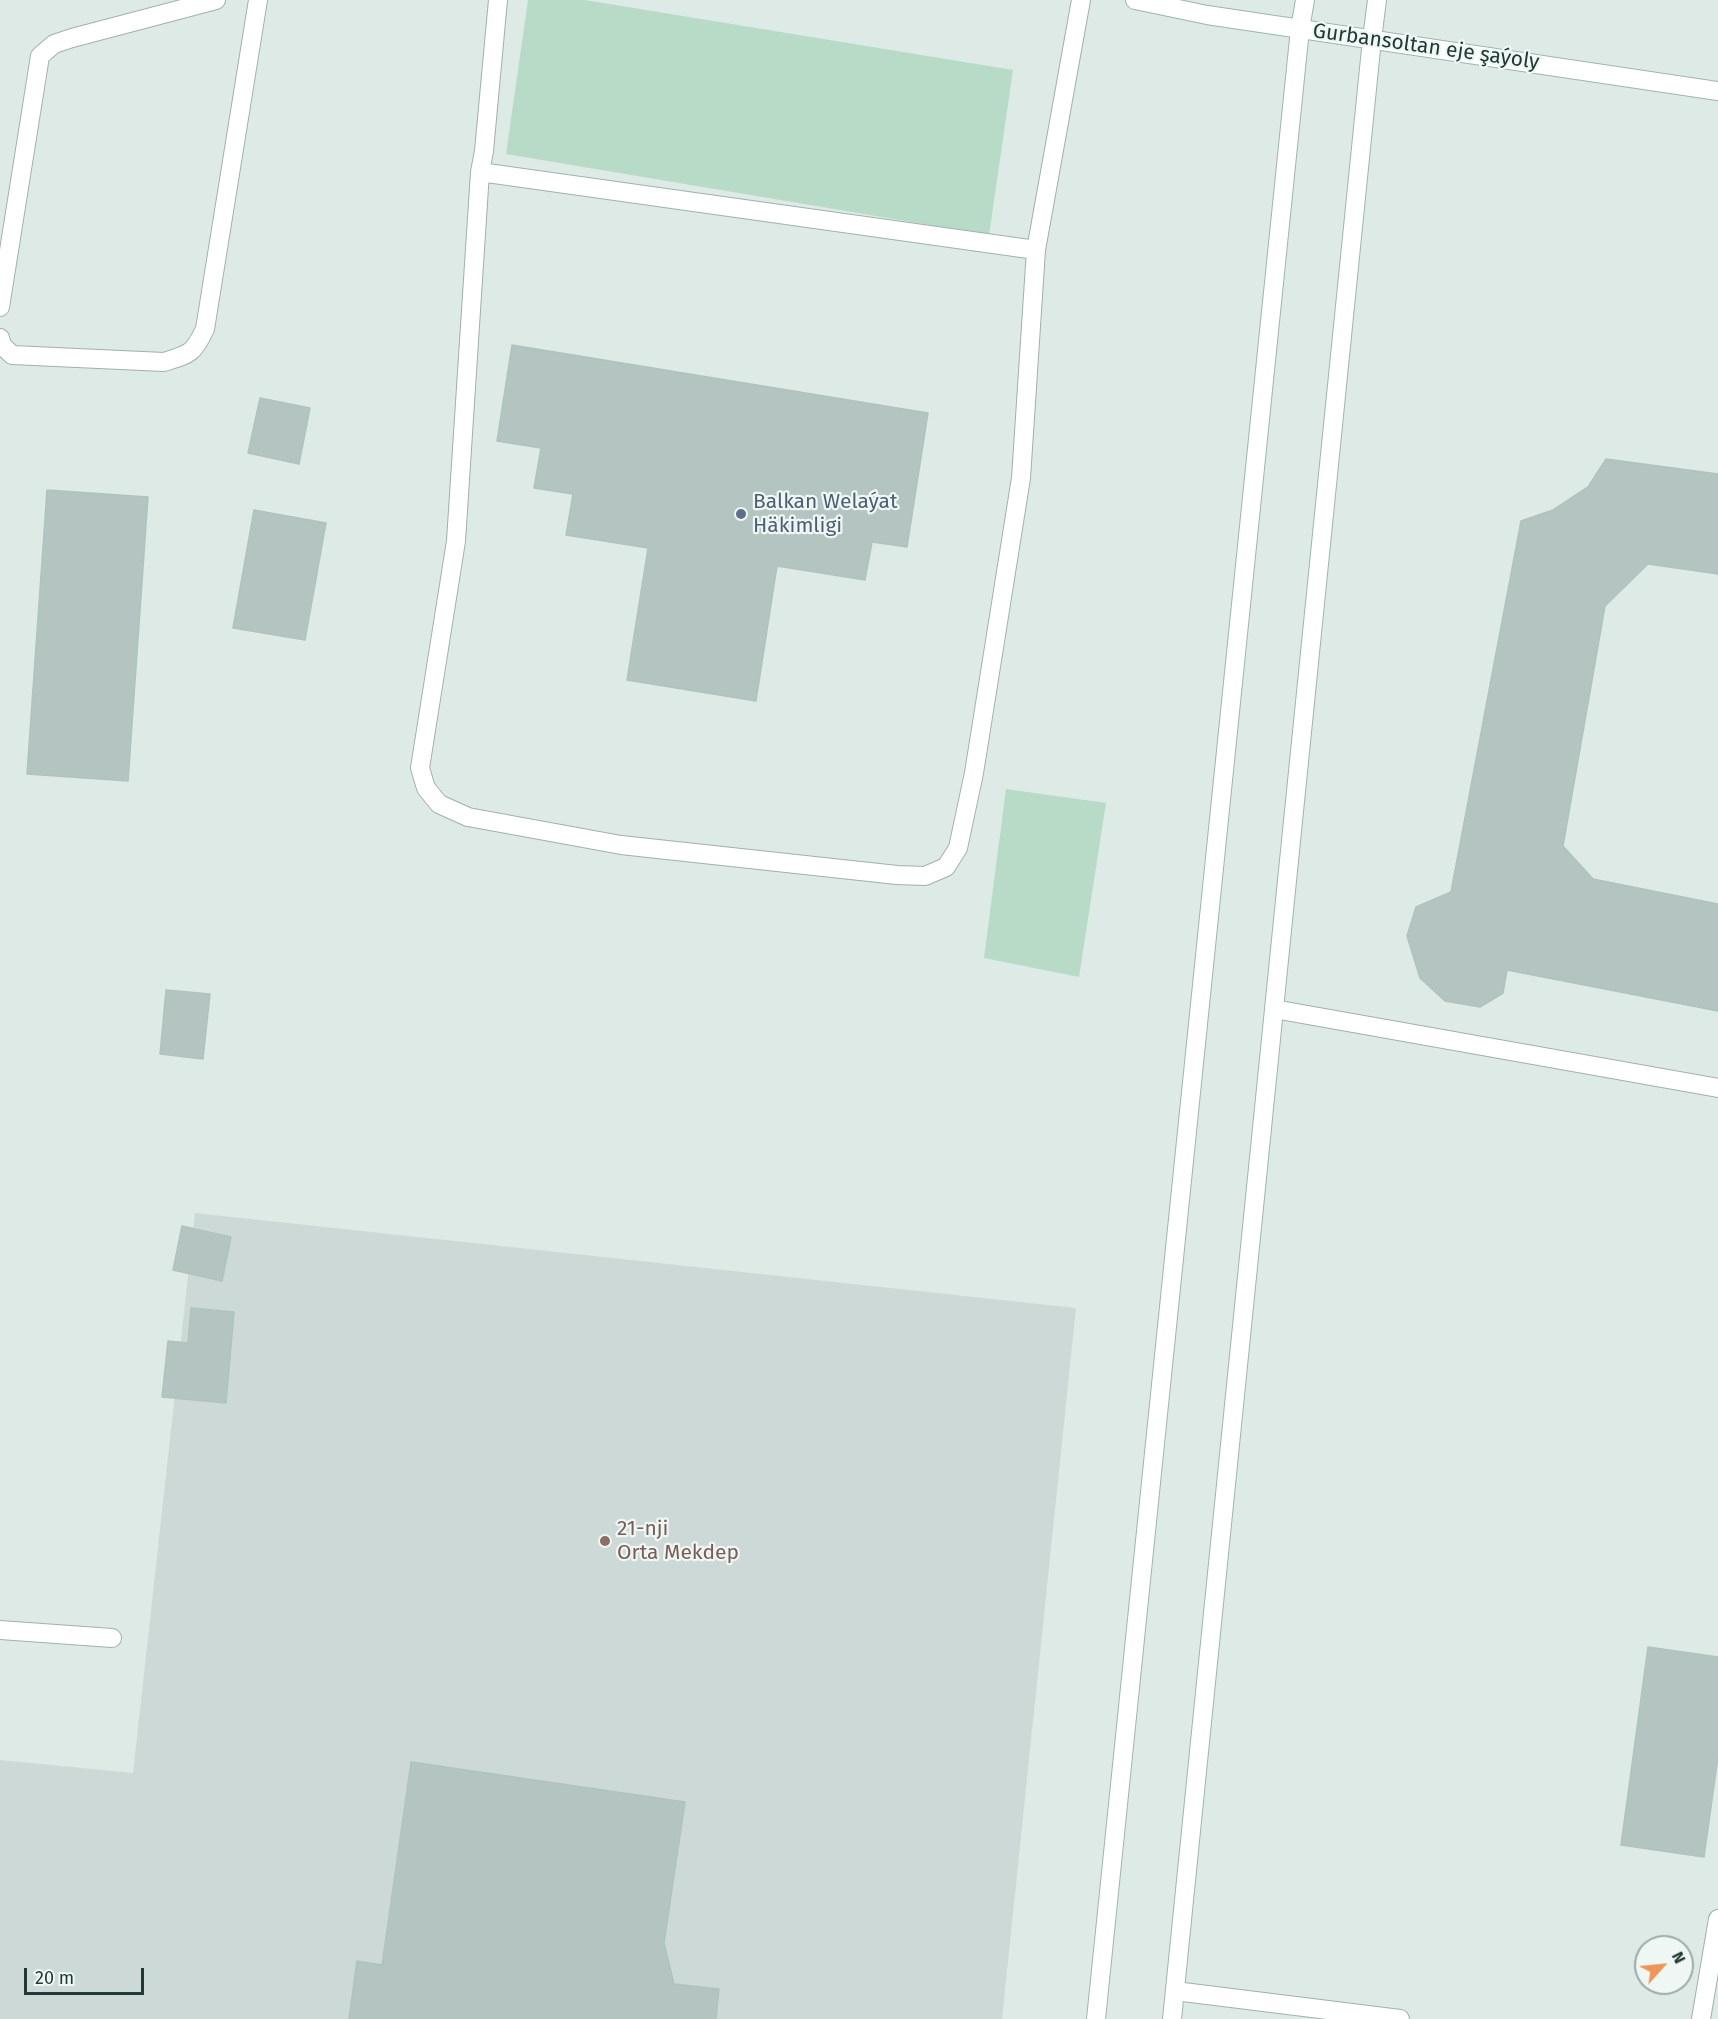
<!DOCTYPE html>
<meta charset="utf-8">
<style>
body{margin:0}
#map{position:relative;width:1718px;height:2019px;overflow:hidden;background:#deeae6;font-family:"Fira Sans",sans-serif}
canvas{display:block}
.north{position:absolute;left:1634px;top:1935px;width:60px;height:60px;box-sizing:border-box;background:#eff7f4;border:2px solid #9caba8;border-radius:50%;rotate:63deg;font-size:16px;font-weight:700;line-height:24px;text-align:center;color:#203936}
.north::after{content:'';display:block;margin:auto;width:21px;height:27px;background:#ef9557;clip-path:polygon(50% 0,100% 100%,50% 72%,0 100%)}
.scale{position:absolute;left:24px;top:1968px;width:120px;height:27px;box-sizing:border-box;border:3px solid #203936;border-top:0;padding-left:8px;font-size:18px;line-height:21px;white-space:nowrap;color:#203936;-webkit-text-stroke:4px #eff7f4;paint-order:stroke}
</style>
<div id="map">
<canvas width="1718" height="2019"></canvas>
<div class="north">N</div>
<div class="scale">20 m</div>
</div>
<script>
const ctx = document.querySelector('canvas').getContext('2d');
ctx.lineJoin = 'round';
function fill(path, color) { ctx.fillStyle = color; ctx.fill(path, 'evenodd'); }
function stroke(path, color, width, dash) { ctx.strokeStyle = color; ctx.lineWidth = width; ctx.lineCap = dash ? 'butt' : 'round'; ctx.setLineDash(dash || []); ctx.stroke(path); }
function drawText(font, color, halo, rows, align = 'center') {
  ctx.font = font + ' "Fira Sans",sans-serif'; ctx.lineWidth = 4.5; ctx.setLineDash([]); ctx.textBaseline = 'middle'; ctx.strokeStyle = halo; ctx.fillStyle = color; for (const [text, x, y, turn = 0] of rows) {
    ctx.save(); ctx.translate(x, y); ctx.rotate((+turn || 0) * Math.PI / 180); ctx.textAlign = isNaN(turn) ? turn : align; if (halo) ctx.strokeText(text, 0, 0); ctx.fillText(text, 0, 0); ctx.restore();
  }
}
fill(new Path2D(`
 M195,1213l881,95 -74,711h-1002v-259l133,13z`), '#cdd9d6');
fill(new Path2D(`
 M528,0h57l428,70 -24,165 -483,-81z
 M1006,789l100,14 -27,174 -95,-19z`), '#b7dbc7');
const building = new Path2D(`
 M512,345l416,68 -21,134 -35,-5 -7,38 -88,-14 -21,135 -129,-21 21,-132 -82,-13 7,-41 -39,-6 7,-40 -44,-7z
 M260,398l50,10 -11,56 -51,-11z
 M1606,459l112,15v100l-70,-10 -43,42 -42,240 30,33 125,25v107l-211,-41 -4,23 -23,14 -35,-6 -25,-23 -13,-42 9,-29 35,-15 70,-371 32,-11 35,-23z
 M47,490l101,7 -20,284 -101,-7z
 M254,510l72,13 -21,117 -72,-12z
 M166,990l44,4 -7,65 -43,-5z
 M182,1226l49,11 -9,44 -49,-11z
 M191,1308l43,4 -8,91 -64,-6 6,-56 20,2z
 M1648,1647l70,10v100l-14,100 -83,-12z
 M411,1762l274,40 -21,141 10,41 45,5 -3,30h-367l8,-58 25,4z`);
fill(building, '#b4c4c0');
stroke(building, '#b1c3be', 1.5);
const lane = new Path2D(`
 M498,0l-14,151 -4,21 -24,369 -36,227 6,20 13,16 29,13 153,28 276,30 28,1 21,-9 12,-19 16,-75 47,-295 15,-228 45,-250
 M480,172l556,78
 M0,307l40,-251 14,-12 18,-6 144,-38
 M0,338l2,7 10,10 152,7c26,-8 29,-8 41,-33l53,-329
 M1274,1009l444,79
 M0,1630l112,8
 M1175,1991l225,28
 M1701,2019l17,-100`);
const street = new Path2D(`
 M1372,39l5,-39`);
const secondary = new Path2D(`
 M1135,0l72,15 511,76
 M1096,2019l204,-1990 5,-29
 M1172,2019l200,-1980`);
stroke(lane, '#a1b1ae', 20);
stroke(street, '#a1b1ae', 20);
stroke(secondary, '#9eb5b0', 20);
stroke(lane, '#fff', 18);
stroke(street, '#fff', 18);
stroke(secondary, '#fff', 18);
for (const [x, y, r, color] of [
 [741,514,6,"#5c6f8a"],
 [605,1541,6,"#8d6e63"]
]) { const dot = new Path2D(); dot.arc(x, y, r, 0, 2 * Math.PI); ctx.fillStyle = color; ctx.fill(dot); stroke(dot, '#eff7f4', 2); }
drawText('21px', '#203936', '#eff7f4', [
 ["Gurbansoltan eje şaýoly",1426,47,8]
]);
drawText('21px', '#4e5e75', '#eff7f4', [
 ["Balkan Welaýat",753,502],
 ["Häkimligi",753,526]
], 'left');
drawText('21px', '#785e54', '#eff7f4', [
 ["21-nji",617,1529],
 ["Orta Mekdep",617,1553]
], 'left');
</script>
